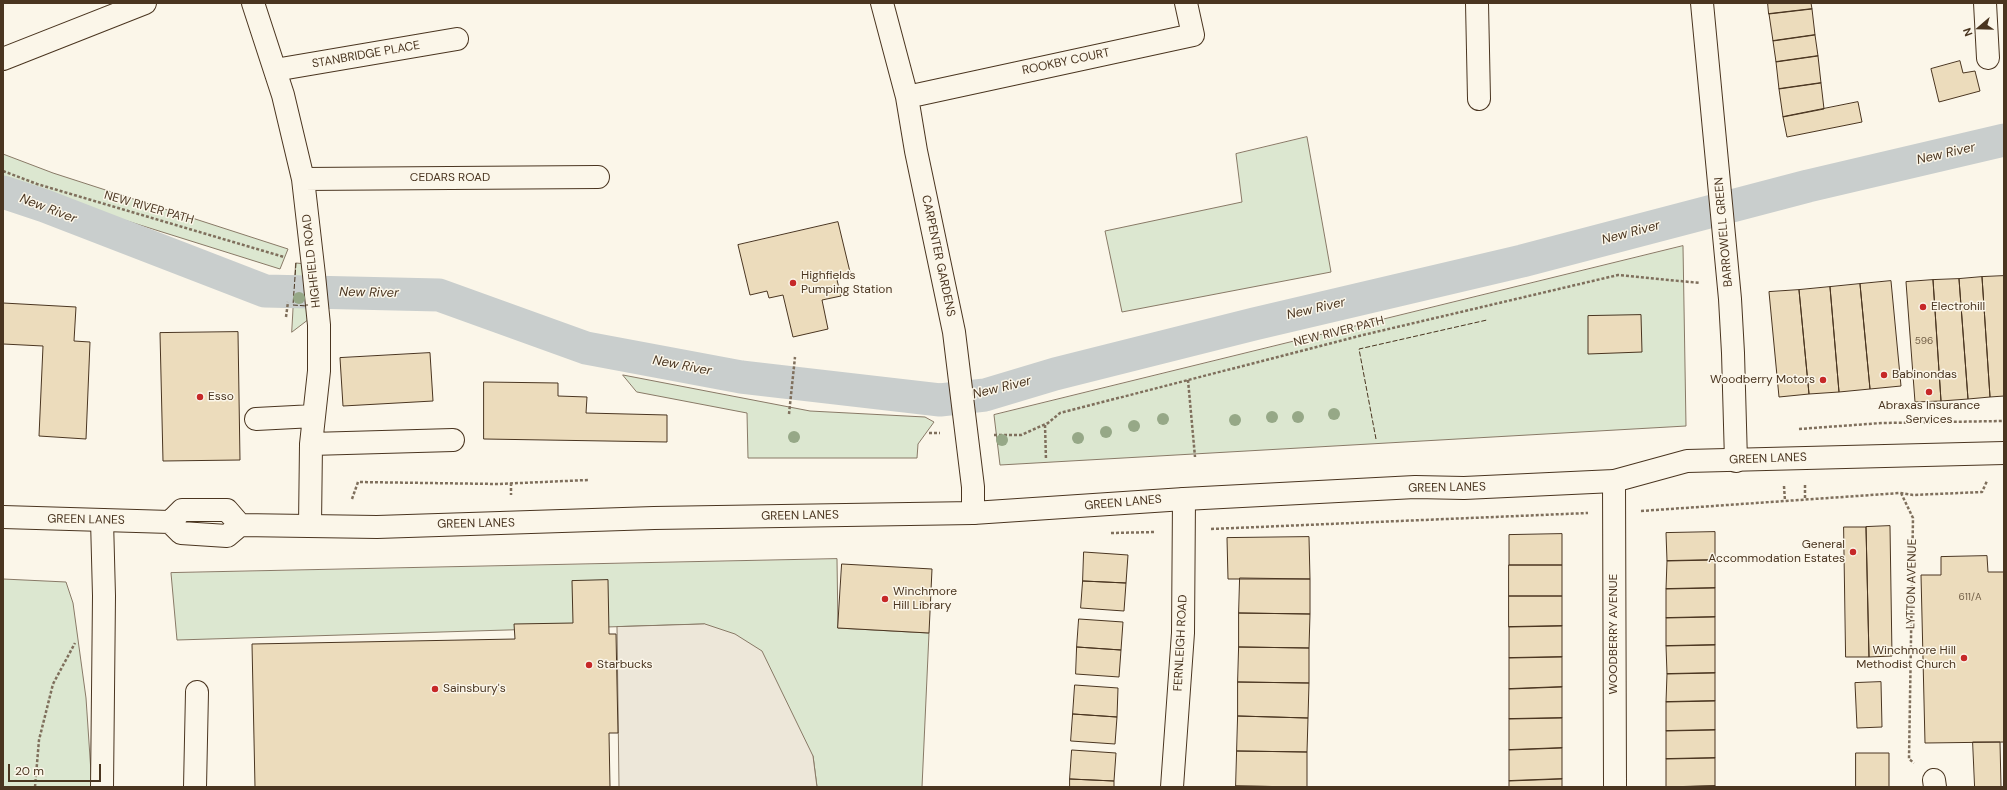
<!DOCTYPE html>
<style>
body{margin:0}
#map{position:relative;width:2007px;height:790px;overflow:hidden;background:#fbf6e9;font-family:"DM Sans",sans-serif}
canvas{display:block}
.frame{position:absolute;inset:0;border:4px solid #4a3520;pointer-events:none}
.north{position:absolute;left:1959px;top:8px;width:40px;height:40px;-webkit-text-stroke:3px #fbf6e9;paint-order:stroke;rotate:250deg;font-size:11px;font-weight:700;line-height:16px;text-align:center;color:#4a3520}
.north::after{content:'';display:block;margin:auto;width:14px;height:18px;background:#4a3520;clip-path:polygon(50% 0,100% 100%,50% 72%,0 100%)}
.scale{position:absolute;left:8px;top:764px;width:93px;height:18px;box-sizing:border-box;border:2px solid #4a3520;border-top:0;padding-left:5px;font-size:12px;line-height:14px;white-space:nowrap;color:#4a3520;-webkit-text-stroke:3px #fbf6e9;paint-order:stroke}
</style>
<div id="map">
<canvas width="2007" height="790"></canvas>
<div class="frame"></div>
<div class="north">N</div>
<div class="scale">20 m</div>
</div>
<script>
const ctx = document.querySelector('canvas').getContext('2d');
ctx.lineJoin = 'round';
function fill(path, color) { ctx.fillStyle = color; ctx.fill(path, 'evenodd'); }
function stroke(path, color, width, dash) { ctx.strokeStyle = color; ctx.lineWidth = width; ctx.lineCap = dash ? 'butt' : 'round'; ctx.setLineDash(dash || []); ctx.stroke(path); }
function drawText(font, color, halo, rows, align = 'center') {
  ctx.font = font + ' "DM Sans",sans-serif'; ctx.lineWidth = 3; ctx.setLineDash([]); ctx.textBaseline = 'middle'; ctx.strokeStyle = halo; ctx.fillStyle = color; for (const [text, x, y, turn = 0] of rows) {
    ctx.save(); ctx.translate(x, y); ctx.rotate((+turn || 0) * Math.PI / 180); ctx.textAlign = isNaN(turn) ? turn : align; if (halo) ctx.strokeText(text, 0, 0); ctx.fillText(text, 0, 0); ctx.restore();
  }
}
const green = new Path2D(`
 M1307,137l24,135 -209,40 -17,-81 137,-29 -6,-48z
 M3,154l50,19 235,76 -8,20 -277,-87z
 M1683,246l3,180 -686,39 -6,-50z
 M296,263l10,1 3,55 -17,13z
 M623,375l187,36 115,6 9,5 -16,22 -1,14h-169l-1,-45 -110,-21z
 M837,559l1,69 91,5 -7,154h-105l-4,-31 -108,-132 -528,16 -6,-67z
 M3,579l63,3 7,21 13,95 6,89h-89z`);
fill(green, '#dce7d0');
stroke(green, '#887966', 1);
const parking = new Path2D(`
 M705,624l30,10 27,17 51,105 4,31h-198l-2,-160z`);
fill(parking, '#ede7d9');
stroke(parking, '#887966', 1);
stroke(new Path2D(`
 M3,192l42,14 220,85 174,4 147,53 155,29 199,23 45,-5 70,-21 199,-50 268,-63 286,-75 196,-46`), '#c9cecd', 33);
const building = new Path2D(`
 M1768,3h43l1,6 -43,5z
 M1812,9l3,26 -42,6 -4,-27z
 M1815,35l3,21 -42,6 -3,-21z
 M1818,56l3,27 -42,6 -3,-27z
 M1960,61l3,12 12,-2 5,20 -41,11 -8,-33z
 M1821,83l3,26 -41,8 -4,-28z
 M1858,102l4,20 -75,15 -4,-20z
 M838,222l12,50 -14,4 5,20 -19,4 6,29 -35,8 -10,-42 -14,3 -2,-7 -17,4 -12,-50z
 M2004,276v120l-14,1 -8,-120z
 M1982,277l8,120 -22,2 -9,-120z
 M1959,279l9,120 -27,2 -8,-121z
 M1933,280l8,121 -26,1 -9,-120z
 M1891,281l10,105 -31,3 -10,-105z
 M1860,284l10,105 -31,3 -9,-105z
 M1830,287l9,105 -30,2 -10,-104z
 M1799,290l10,104 -30,3 -10,-105z
 M3,303l73,4 -2,34 16,1 -4,97 -47,-3 4,-90 -40,-2z
 M1641,315l1,37 -54,2v-38z
 M238,332l2,128 -77,1 -3,-128z
 M430,353l3,48 -90,5 -3,-48z
 M484,382l74,1v13l29,1 -1,16 81,2v27l-183,-3z
 M1890,526l2,130 -23,1 -3,-130z
 M1844,527h22l3,130h-23z
 M1715,532v28l-48,1 -1,-28z
 M1562,534v31h-53v-30z
 M1309,537l1,42h-82l-1,-41z
 M1084,552l44,3 -2,28 -43,-2z
 M1987,556l1,16h16v170l-79,1 -4,-168h20v-18z
 M1715,560v28l-49,1 1,-28z
 M842,564l90,5 -3,64 -91,-5z
 M1509,565h53v31h-53z
 M1240,578l70,1v35l-71,-1z
 M608,580l1,54h7l2,99h-9l1,54h-355l-3,-143 263,-5 -1,-15 59,-1 -1,-42z
 M1083,581l43,2 -2,28 -43,-3z
 M1715,588v29l-49,1v-29z
 M1509,596h53v30l-53,1z
 M1239,613l71,1 -1,34 -70,-1z
 M1715,617v28l-49,1v-28z
 M1079,619l44,3 -2,28 -44,-3z
 M1562,626v31l-53,1v-31z
 M1715,645v28l-48,1 -1,-28z
 M1077,647l44,3 -2,27 -43,-3z
 M1239,647l70,1v35l-71,-1z
 M1562,657v30l-53,2v-31z
 M1715,673v28l-49,1 1,-28z
 M1238,682l71,1 -1,35 -70,-2z
 M1881,682l1,45 -25,1 -2,-45z
 M1075,685l43,3 -1,29 -44,-3z
 M1562,687v31l-53,1v-30z
 M1715,701v29l-49,1v-29z
 M1073,714l44,3 -2,27 -44,-3z
 M1238,716l70,2 -1,34 -70,-1z
 M1562,718v30l-53,2v-31z
 M1715,730v28l-49,1v-28z
 M1973,742h27l1,45h-26z
 M1562,748v31l-53,2v-31z
 M1072,750l44,3 -2,28 -44,-2z
 M1237,751l70,1v35l-71,-1z
 M1856,753h33v34h-33z
 M1715,758v28l-49,1v-28z
 M1070,779l44,2v6h-44z
 M1562,779v8h-53v-6z
 M1236,786l71,1h-71z
 M1715,786v1h-49z`);
fill(building, '#ecdcbc');
stroke(building, '#4a3520', 1);
const minor = new Path2D(`
 M253,3l30,92 20,84 11,96 5,50v46l-8,73 -1,81
 M882,3l25,94 9,54 38,181 19,155v26
 M1477,3l2,96
 M1702,3l28,296 3,54 3,108
 M1985,3l3,55
 M3,59l142,-56
 M275,70l182,-31
 M907,97l286,-62 -7,-32
 M303,179l295,-2
 M256,419l58,-3
 M311,444l142,-4
 M1614,481l1,306
 M102,520l2,76 -2,191
 M1934,780l1,7
 M195,787l2,-95
 M1172,787l11,-154 1,-134`);
const major = new Path2D(`
 M3,517l167,5 11,11 46,3 13,-11 137,2 277,-9 319,-5 211,-14 231,-12 49,1 150,-7 73,-20 317,-8
 M170,522l12,-12h45l13,15`);
stroke(minor, '#4a3520', 24);
stroke(major, '#4a3520', 24);
stroke(new Path2D(`
 M3,171l34,13 247,73
 M286,317l2,-15
 M1188,380l7,77
 M789,414l6,-57
 M1045,425l1,35
 M1799,429l83,-6 122,-2
 M929,433h11
 M994,435h27l27,-12 12,-10 303,-78 255,-60 82,8
 M511,483v12
 M1805,485v15
 M1784,486l1,15
 M1901,493l12,25 -4,241 5,4
 M352,499l6,-17 140,2 90,-4
 M1641,511l259,-18 13,2 69,-3 5,-11
 M1211,529l377,-16
 M1111,533l45,-1
 M35,787l4,-47 14,-56 22,-41`), '#7f6f5c', 2.5, [3, 2]);
stroke(minor, '#fbf6e9', 22);
stroke(major, '#fbf6e9', 22);
stroke(new Path2D(`
 M296,263l-3,42 14,1v-2
 M1376,439l-17,-90 128,-29`), '#4a3520', 1, [5, 2]);
ctx.fillStyle = '#96a887';
for (const [x, y] of [
 [299,298],
 [1334,414],
 [1272,417],
 [1298,417],
 [1163,419],
 [1235,420],
 [1134,426],
 [1106,432],
 [794,437],
 [1078,438],
 [1002,440]
]) { ctx.beginPath(); ctx.arc(x, y, 6, 0, 2 * Math.PI); ctx.fill(); }
for (const [x, y, r, color] of [
 [793,283,4,"#c62828"],
 [1923,307,4,"#c62828"],
 [1884,375,4,"#c62828"],
 [1823,380,4,"#c62828"],
 [1929,392,4,"#c62828"],
 [200,397,4,"#c62828"],
 [1853,552,4,"#c62828"],
 [885,599,4,"#c62828"],
 [1964,658,4,"#c62828"],
 [589,665,4,"#c62828"],
 [435,689,4,"#c62828"]
]) { const dot = new Path2D(); dot.arc(x, y, r, 0, 2 * Math.PI); ctx.fillStyle = color; ctx.fill(dot); stroke(dot, '#fbf6e9', 1.5); }
drawText('10px', '#725f47', null, [
 ["596",1924,341],
 ["611/A",1970,597]
]);
drawText('12px', '#4a3520', '#fbf6e9', [
 ["STANBRIDGE PLACE",366,55,-10],
 ["ROOKBY COURT",1066,62,-12],
 ["CEDARS ROAD",450,178],
 ["NEW RIVER PATH",149,208,16],
 ["BARROWELL GREEN",1724,232,-95],
 ["CARPENTER GARDENS",938,256,78],
 ["HIGHFIELD ROAD",312,261,-96],
 ["NEW RIVER PATH",1339,332,-14],
 ["GREEN LANES",1768,459,-2],
 ["GREEN LANES",1447,488,-1],
 ["GREEN LANES",1123,503,-5],
 ["GREEN LANES",800,516,-1],
 ["GREEN LANES",86,520,1],
 ["GREEN LANES",476,524,-1],
 ["LYTTON AVENUE",1912,584,-89],
 ["WOODBERRY AVENUE",1614,634,-90],
 ["FERNLEIGH ROAD",1181,643,-87]
]);
drawText('12px', '#4a3520', '#fbf6e9', [
 ["Highfields",801,276],
 ["Pumping Station",801,290],
 ["Electrohill",1931,307],
 ["Babinondas",1892,375],
 ["Woodberry Motors",1815,380,"right"],
 ["Esso",208,397],
 ["Abraxas Insurance",1929,406,"center"],
 ["Services",1929,420,"center"],
 ["General",1845,545,"right"],
 ["Accommodation Estates",1845,559,"right"],
 ["Winchmore",893,592],
 ["Hill Library",893,606],
 ["Winchmore Hill",1956,651,"right"],
 ["Methodist Church",1956,665,"right"],
 ["Starbucks",597,665],
 ["Sainsbury's",443,689]
], 'left');
drawText('italic 13px', '#4a3520', '#fbf6e9', [
 ["New River",1946,154,-13],
 ["New River",48,209,21],
 ["New River",1631,233,-15],
 ["New River",369,293,1],
 ["New River",1316,309,-13],
 ["New River",682,366,11],
 ["New River",1002,388,-14]
]);
</script>
